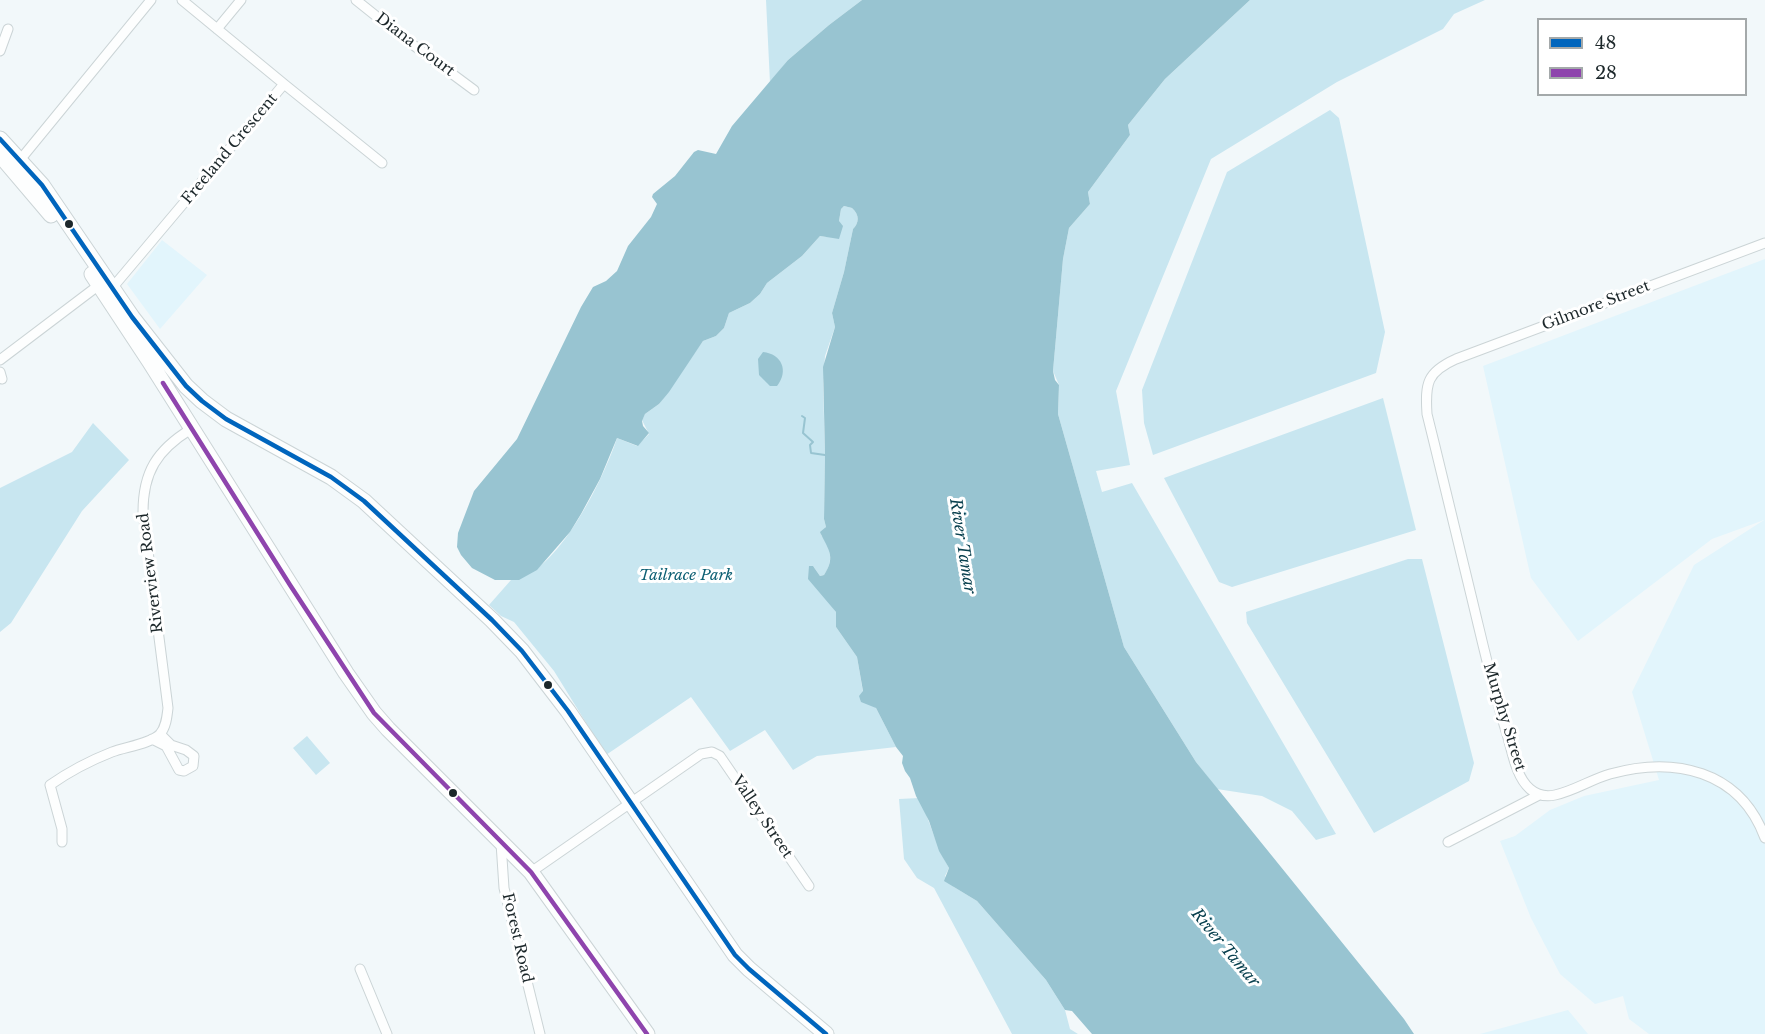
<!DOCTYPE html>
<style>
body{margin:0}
#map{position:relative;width:1765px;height:1034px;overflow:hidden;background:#f2f8fa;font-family:"Libre Baskerville",serif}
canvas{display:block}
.legend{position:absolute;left:1537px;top:18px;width:210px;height:78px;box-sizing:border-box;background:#fff;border:2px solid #a4a9aa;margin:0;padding:8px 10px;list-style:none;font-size:18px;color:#1c272a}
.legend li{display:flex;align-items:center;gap:12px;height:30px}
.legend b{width:30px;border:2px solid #a4a9aa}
</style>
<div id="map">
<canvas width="1765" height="1034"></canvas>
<ul class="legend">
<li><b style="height:8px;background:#0065bd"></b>48</li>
<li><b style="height:8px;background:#8e44ad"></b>28</li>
</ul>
</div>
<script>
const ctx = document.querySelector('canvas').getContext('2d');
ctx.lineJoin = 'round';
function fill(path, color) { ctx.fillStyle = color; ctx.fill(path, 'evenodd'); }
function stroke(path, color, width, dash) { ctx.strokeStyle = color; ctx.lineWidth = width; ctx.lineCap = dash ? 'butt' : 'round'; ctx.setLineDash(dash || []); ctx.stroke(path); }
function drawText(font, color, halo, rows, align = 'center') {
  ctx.font = font + ' "Libre Baskerville",serif'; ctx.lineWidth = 6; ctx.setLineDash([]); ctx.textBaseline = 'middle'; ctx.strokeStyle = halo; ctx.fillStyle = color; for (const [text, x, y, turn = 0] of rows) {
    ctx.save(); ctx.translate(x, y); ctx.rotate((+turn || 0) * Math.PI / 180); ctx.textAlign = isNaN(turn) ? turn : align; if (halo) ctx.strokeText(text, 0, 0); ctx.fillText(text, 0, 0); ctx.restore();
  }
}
fill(new Path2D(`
 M162,240l45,35 -47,54 -33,-45z
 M1765,259v775h-116l-20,-15 -6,-23 -28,8 -35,-30 -29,-56 -31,-77 15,-5 35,-26 34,-14 75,-16 -27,-88 62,-127 70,-45 -52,19 -134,102 -47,-63 -48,-212z
 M1568,1010l20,24h-108z`), '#e2f5fc');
fill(new Path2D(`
 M766,0h96l-33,25 -41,35 -18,23z
 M1250,0h235l-31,14 -11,15 -106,53 -126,77 -95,232 14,74 -34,6 6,21 30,-9 204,351 -20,6 -24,-29 -30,-15 -45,-7 -21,-27 -72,-115 -66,-233 1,-29 -6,-14 10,-112 6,-31 21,-24 -2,-12 42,-57 -2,-10 37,-46z
 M1330,110l9,8 46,214 -9,41 -223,82 -9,-32 -2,-33 85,-218z
 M844,206l8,2c8,7 7,15 1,21l-9,43 -12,41 3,14 -10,29 -2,27 2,72 -1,64 2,8 -5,8c10,12 13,27 3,40l-4,1 -7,-10 15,34 8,12v15l21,30 6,35 13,16 20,39 -79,9 -24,14 -28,-40 -35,21 -39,-54 -85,58 -52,-84 -40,-49 -13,-6 -12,-11 22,-25c46,-4 93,-102 106,-142l20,8 12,-12 -7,-14 3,-6 14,-10 44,-63 13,-5 8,-8 5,-15 21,-10 10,-9 7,-11 35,-27 18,-20 6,1 13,-16 2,-12z
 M1383,398l33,132 -184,57 -13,-5 -55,-104z
 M93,423l36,37 -47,51 -71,112 -11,9v-144l72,-36z
 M1408,559h14l52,204 -5,18 -95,52 -127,-210 -1,-11z
 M307,736l23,27 -14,12 -23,-27z
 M919,798c11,23 17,48 30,70l-4,8 9,11 23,14 69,79 19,30 5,19 8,5h-66l-78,-146 -17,-10 -13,-19 -5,-60z`), '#c8e6f0');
fill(new Path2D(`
 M862,0h388l-85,79 -37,46 2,10 -42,57 2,12 -21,24 -6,31 -10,112 2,9 4,5 -1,29 66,233 72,115 208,257 10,15h-322l-20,-23 -7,-1 -19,-30 -69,-79 -33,-20 5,-13 -10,-17 -10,-30 -13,-25 -6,-18 -5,-7 -3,-8 1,-7 -7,-9 -20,-39 -15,-6 -2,-6 4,-5 -6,-34 -21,-30v-15l-28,-33 1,-13h4l7,10 4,-1c13,-19 3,-27 -4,-43l6,-5 -2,-8 1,-64 -2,-88 12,-40 -3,-14 12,-41 9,-43c6,-6 7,-14 -1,-21l-8,-2 -3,3 -2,12 4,5 -4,13 -19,-3 -18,20 -35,27 -7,11 -10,9 -21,10 -5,15 -8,8 -13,5 -34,51 -10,12 -14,10 -3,7 1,5 6,7 -11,13 -21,-8 -17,41 -19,35 -11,18 -33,38 -18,10h-24l-23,-12 -11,-13 -4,-8 1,-14 16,-42 43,-52 64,-132 12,-20 13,-6 11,-10 11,-25 23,-29 6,-13 -5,-7 1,-3 22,-18 19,-24 4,-2 18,4 16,-28 56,-66 41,-35z
 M763,352c19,2 26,19 14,34h-7l-11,-11 -1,-16z`), '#98c4d1');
stroke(new Path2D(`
 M802,416l3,2 -2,15 10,9 -3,3 1,8 14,2`), '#98c4d1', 2);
const minor = new Path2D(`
 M356,0l45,36 73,54
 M217,29l24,-29
 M0,51l8,-22
 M284,84l98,79
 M20,160l131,-160
 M1765,243l-309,116c-29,13 -31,24 -29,55 15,60 29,120 44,181 11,45 21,91 35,136 6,18 9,45 24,58 7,6 16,8 25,6 19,-4 37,-16 55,-21 64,-18 130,-4 155,64
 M113,287l171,-203 -102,-84
 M0,360l99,-75
 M0,372l2,7
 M152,739l14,7 13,24 5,1 9,-5 1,-10 -8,-6 -15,-5 -11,-11
 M62,842v-13l-12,-44c20,-14 39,-24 62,-33 12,-5 39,-8 48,-18 6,-7 7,-17 8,-26l-25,-196c0,-40 14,-62 48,-83
 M1448,842l91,-47
 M501,843l3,45 36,146
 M531,872l170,-118 11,-2 8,4 89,130
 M360,969l27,65`);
const trunk = new Path2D(`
 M0,139l42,46 90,132 54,69 16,15 24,18 105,58 33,24 128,119 30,31 46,60 167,244 14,14 77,65
 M0,155l51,60
 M92,274l58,88 196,311 28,40 14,16 143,143 116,162`);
stroke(minor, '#cbd4d6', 11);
stroke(trunk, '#cbd4d6', 17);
stroke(minor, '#fdfefe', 9);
stroke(trunk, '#fdfefe', 15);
stroke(new Path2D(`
 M0,139l42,46 90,132 54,69 16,15 24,18 105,58 33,24 128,119 30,31 46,60 167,244 14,14 77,65`), '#0065bd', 4.5);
stroke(new Path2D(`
 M163,383l127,202 84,128 157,159 116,162`), '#8e44ad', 4.5);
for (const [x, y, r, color] of [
 [69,224,5,"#1c272a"],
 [548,685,5,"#1c272a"],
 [453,793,5,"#1c272a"]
]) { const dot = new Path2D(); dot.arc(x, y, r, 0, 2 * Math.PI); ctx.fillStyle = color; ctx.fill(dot); stroke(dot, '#fff', 2); }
drawText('15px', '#1c272a', '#fff', [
 ["Diana Court",415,45,37],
 ["Freeland Crescent",230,149,-50],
 ["Gilmore Street",1596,306,-21],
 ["Riverview Road",151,573,-97],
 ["Murphy Street",1504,717,73],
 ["Valley Street",762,817,56],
 ["Forest Road",517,938,77]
]);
drawText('italic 15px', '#0e6074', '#fff', [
 ["Tailrace Park",686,576]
]);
drawText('italic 16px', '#0a414f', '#fff', [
 ["River Tamar",962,546,81],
 ["River Tamar",1225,948,50]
]);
</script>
